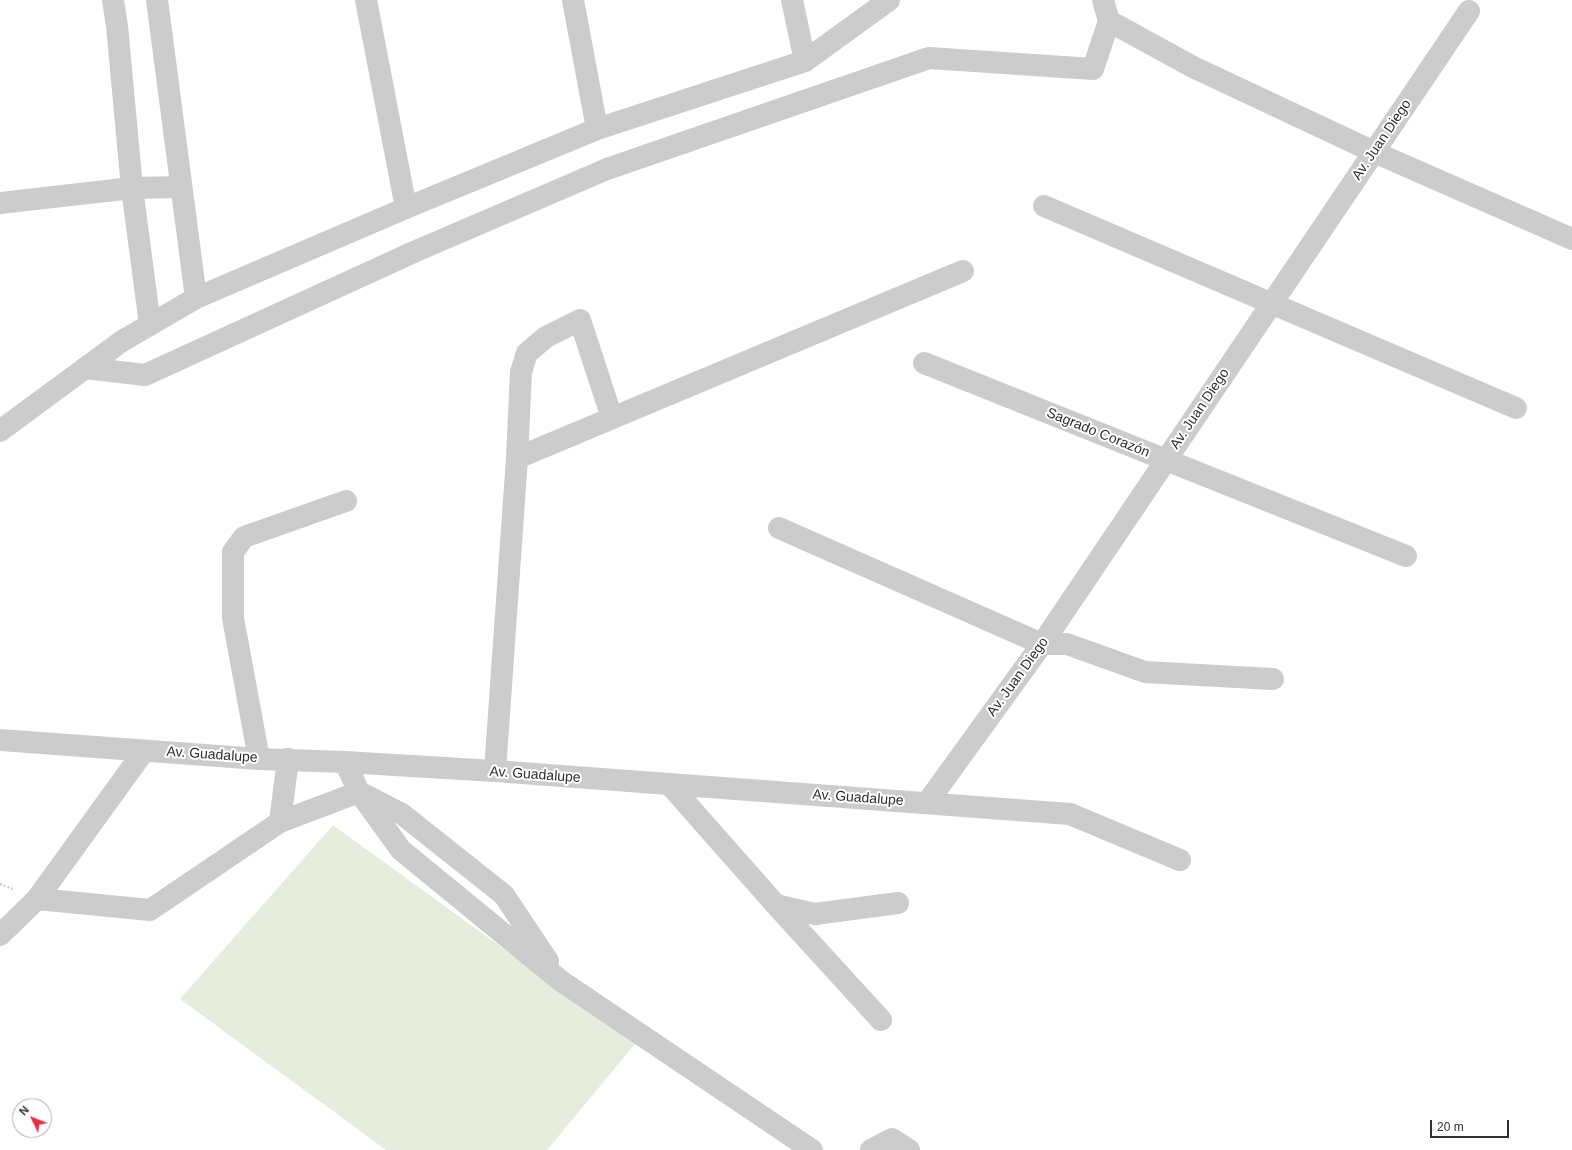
<!DOCTYPE html>
<meta charset="utf-8">
<style>
body{margin:0}
#map{position:relative;width:1572px;height:1150px;overflow:hidden;background:#fff;font-family:Arial,sans-serif}
canvas{display:block}
.north{position:absolute;left:12px;top:1098px;width:40px;height:40px;box-sizing:border-box;background:#fff;border:1px solid #acacac;border-radius:50%;rotate:313deg;font-size:11px;font-weight:700;line-height:16px;text-align:center;color:#2f2f2f}
.north::after{content:'';display:block;margin:auto;width:14px;height:18px;background:#e92f49;clip-path:polygon(50% 0,100% 100%,50% 72%,0 100%)}
.scale{position:absolute;left:1430px;top:1120px;width:79px;height:18px;box-sizing:border-box;border:2px solid #2f2f2f;border-top:0;padding-left:5px;font-size:12px;line-height:14px;white-space:nowrap;color:#2f2f2f;-webkit-text-stroke:3px #fff;paint-order:stroke}
</style>
<div id="map">
<canvas width="1572" height="1150"></canvas>
<div class="north">N</div>
<div class="scale">20 m</div>
</div>
<script>
const ctx = document.querySelector('canvas').getContext('2d');
ctx.lineJoin = 'round';
function fill(path, color) { ctx.fillStyle = color; ctx.fill(path, 'evenodd'); }
function stroke(path, color, width, dash) { ctx.strokeStyle = color; ctx.lineWidth = width; ctx.lineCap = dash ? 'butt' : 'round'; ctx.setLineDash(dash || []); ctx.stroke(path); }
function drawText(font, color, halo, rows, align = 'center') {
  ctx.font = font + ' Arial,sans-serif'; ctx.lineWidth = 4; ctx.setLineDash([]); ctx.textBaseline = 'middle'; ctx.strokeStyle = halo; ctx.fillStyle = color; for (const [text, x, y, turn = 0] of rows) {
    ctx.save(); ctx.translate(x, y); ctx.rotate((+turn || 0) * Math.PI / 180); ctx.textAlign = isNaN(turn) ? turn : align; if (halo) ctx.strokeText(text, 0, 0); ctx.fillText(text, 0, 0); ctx.restore();
  }
}
fill(new Path2D(`
 M333,825l302,219 -88,106h-161l-206,-151z`), '#e7eddd');
stroke(new Path2D(`
 M0,884l13,5`), '#ccc', 2.5, [2, 2]);
stroke(new Path2D(`
 M113,0l4,26 15,162 18,137
 M157,0l39,298
 M366,0l40,208
 M573,0l24,129
 M792,0l13,61
 M1109,21l84,46 181,85 198,87
 M0,203l132,-15 49,-1
 M1044,206l472,202
 M924,363l482,193
 M85,368l60,7 271,-124 191,-82 322,-111 164,11 16,-48 -6,-21
 M0,431l122,-90 74,-43 210,-90 191,-79 208,-68 84,-61
 M517,458l446,-187
 M779,528l263,116h25l78,28 128,7
 M0,740l259,19 86,3 150,9 575,43 110,46
 M259,759l-26,-141v-66l11,-15 102,-36
 M345,762l14,30 42,58 160,131 251,169
 M495,771l22,-313 4,-86 6,-19 19,-16 34,-17 32,98
 M670,785l106,120 105,115
 M927,803l115,-159 427,-633
 M280,822l79,-30 43,22 102,81 44,66
 M37,899l113,11 130,-88 8,-63
 M776,905l39,9 83,-11
 M0,935l37,-36 107,-148
 M871,1150l21,-11 17,11`), '#ccc', 22);
drawText('14px', '#2f2f2f', '#fff', [
 ["Av. Juan Diego",1382,140,-56],
 ["Av. Juan Diego",1200,409,-56],
 ["Sagrado Corazón",1098,433,22],
 ["Av. Juan Diego",1018,677,-54],
 ["Av. Guadalupe",212,755,4],
 ["Av. Guadalupe",535,775,4],
 ["Av. Guadalupe",858,798,4]
]);
</script>
